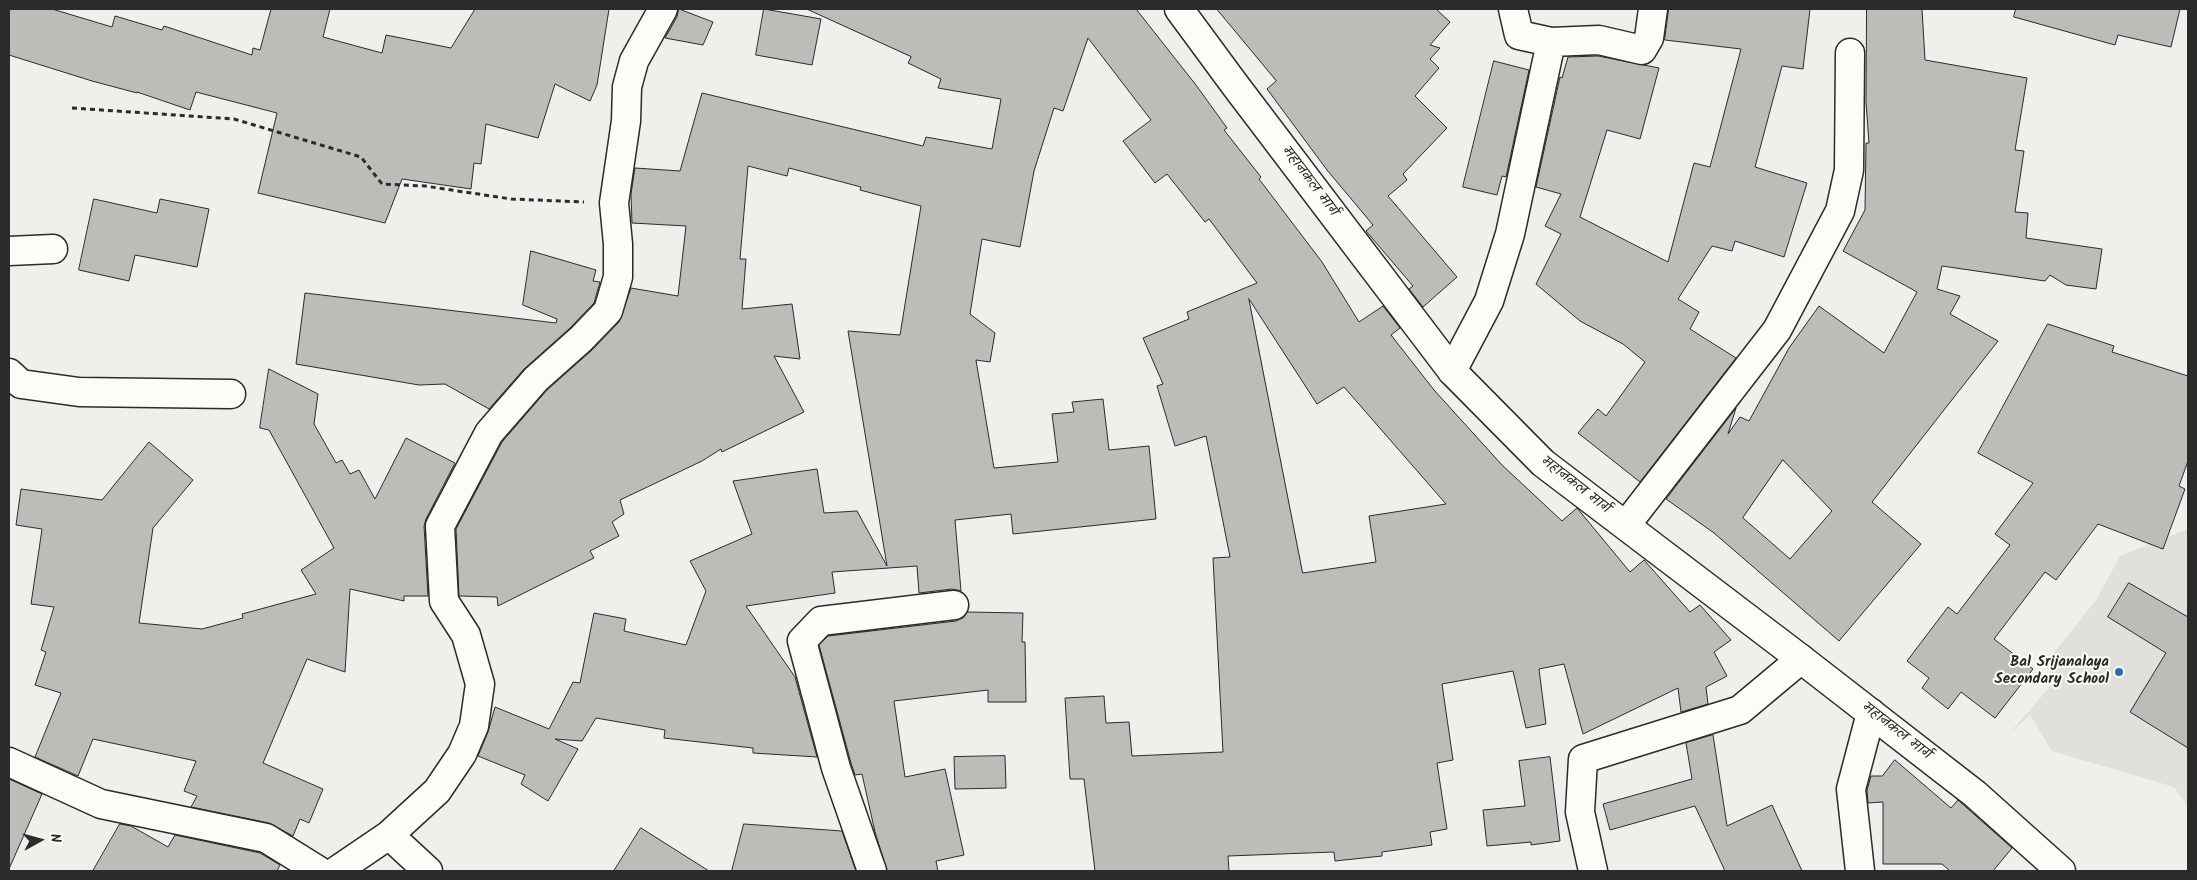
<!DOCTYPE html>
<meta charset="utf-8">
<style>
body{margin:0}
#map{position:relative;width:2197px;height:880px;overflow:hidden;background:#f0efeb;font-family:Kalam,sans-serif}
canvas{display:block}
.frame{position:absolute;inset:0;border:10px solid #2b2b2b;pointer-events:none}
.north{position:absolute;left:15px;top:815px;width:50px;height:50px;-webkit-text-stroke:4px #fdfcf7;paint-order:stroke;rotate:83deg;font-size:14px;font-weight:700;line-height:20px;text-align:center;color:#2b2b2b}
.north::after{content:'';display:block;margin:auto;width:18px;height:22px;background:#2b2b2b;clip-path:polygon(50% 0,100% 100%,50% 72%,0 100%)}
</style>
<div id="map">
<canvas width="2197" height="880"></canvas>
<div class="frame"></div>
<div class="north">N</div>
</div>
<script>
const ctx = document.querySelector('canvas').getContext('2d');
ctx.lineJoin = 'round';
function fill(path, color) { ctx.fillStyle = color; ctx.fill(path, 'evenodd'); }
function stroke(path, color, width, dash) { ctx.strokeStyle = color; ctx.lineWidth = width; ctx.lineCap = dash ? 'butt' : 'round'; ctx.setLineDash(dash || []); ctx.stroke(path); }
function drawText(font, color, halo, rows, align = 'center') {
  ctx.font = font + ' Kalam,"Playpen Sans Deva",sans-serif'; ctx.lineWidth = 4; ctx.setLineDash([]); ctx.textBaseline = 'middle'; ctx.strokeStyle = halo; ctx.fillStyle = color; for (const [text, x, y, turn = 0] of rows) {
    ctx.save(); ctx.translate(x, y); ctx.rotate((+turn || 0) * Math.PI / 180); ctx.textAlign = isNaN(turn) ? turn : align; if (halo) ctx.strokeText(text, 0, 0); ctx.fillText(text, 0, 0); ctx.restore();
  }
}
fill(new Path2D(`
 M2188,529v278l-14,-20 -122,-36 -22,-36 -22,20 47,-54 -10,-17 51,-64 24,-44z`), '#e1e0dc');
const building = new Path2D(`
 M9,9h43l60,18 3,-11 47,14 2,-4 88,29 1,-7 7,2 11,-41h59l-7,28 59,16 4,-18 65,13 24,-39h134l-12,76 -7,16 -35,-17 -17,54 -52,-14 -5,40 -7,-1 -3,26 -69,-10 -17,44 -127,-30 19,-80 -81,-21 -6,18 -53,-18v1l-45,-12 -83,-26z
 M679,9l34,13 -10,23 -38,-7 12,-21z
 M764,9l57,10 -9,46 -56,-10z
 M807,9h329l60,76 31,43 -3,2 37,47 -2,2 63,83 37,60 24,-16 17,22 -9,7 43,55 68,75 60,56 15,-13 53,64 14,-12 46,52 10,-7 31,35 -17,12 13,24 -21,11 2,17 -27,8 -3,-24 -95,46 -19,-70 -25,5 7,55 -20,4 -13,-57 -71,13 11,76 -16,3 10,66 -17,3 2,13 -50,7v4l-47,5 -1,-9 -106,4 1,15h-134l-11,-92h-14l-5,-81 39,-2 2,27 23,-1 3,34 91,-4 -10,-194 17,-1 -24,-121 -31,10 -18,-60 6,-2 -20,-46 46,-19 -2,-7 70,-29 -48,-64 -4,3 -38,-48 -12,9 -32,-42 28,-21 -63,-82 -25,73 -9,-3 -20,63 -14,76 -38,-8 -12,75 25,19 -5,29 -14,-2 18,108 64,-6 -6,-48 22,-2 -2,-10 31,-3 6,51 40,-4 7,73 -143,15 -2,-20 -56,6 6,71 -9,-2 -33,4 -2,-27 -85,6 3,21 -89,13 49,71 22,80 -64,-4v-5l-89,-10 1,-8 -69,-12 -14,23 -27,-2 23,10 -30,52 -27,-17 4,-9 -47,-19 10,-24 7,-25 54,22 24,-47 7,1 14,-70 32,6 -2,12 62,14 20,-54 -16,-30 62,-27 -19,-53 84,-12 7,44 33,-2 30,55 -39,-235 52,4 21,-129 -61,-16 1,-3 -72,-19 -2,8 -39,-10 -8,93h6l-4,50 50,-5 8,55 -26,-3 30,56 -82,40 -1,-3 -19,12 -82,39 4,14 -12,8 7,14 -29,15 4,7 -96,48 -1,-9 -38,-1 -3,-67 46,-87 45,-52 44,-39 28,-29 12,-34 47,8 8,-70 -54,-3 -1,-29 4,-26 45,3 22,-78 221,53 3,-9 66,12 9,-50 -63,-11 3,-9 -33,-16 3,-6zM1249,299l68,105 27,-17 102,117 -77,12 7,46 -73,11z
 M1217,9h219l14,13 -20,23 10,3 -10,11 9,9 -24,28 32,32 -44,46 4,6 -19,16 69,81 -34,30 -14,-18 4,-3 -47,-55 7,-6 -46,-55 -60,-81 9,-8z
 M1669,9h141l-7,60 -21,-3 -27,101 52,16 -23,74 -49,-16 -3,10 -20,-5 -34,53 21,13 -9,17 46,29 -96,124 -62,-49 20,-24 8,7 39,-54 -22,-18 -43,-23 -44,-37 25,-50 -16,-8 16,-32 -25,-7 24,-110 2,1 6,-21 30,-1 61,12 -19,71 -33,-9 -27,87 88,45 26,-99 16,4 31,-118 -76,-9z
 M1867,9h55l3,51 102,18 -12,72 9,1 -9,61 13,1 -2,25 76,11 -6,40 -30,-4 -16,-10 -5,6 -103,-15 -5,23 23,7 -10,18 48,27 -126,161 49,42 -82,97 -125,-108 -48,-34 70,-91 -8,26 12,-17 9,4 40,-73 30,-42 65,47 33,-61 -74,-41 22,-41 1,-67h3l-3,-41zM1783,460l49,51 -42,48 -47,-41z
 M2016,9h164l-9,38 -53,-12 -3,10 -101,-28z
 M1494,61l35,9 -23,107 -4,-1 -5,19 -34,-8z
 M94,199l63,14 3,-14 49,10 -12,58 -62,-12 -6,26 -50,-11z
 M531,251l65,19 -3,11 7,1 -6,21 -24,25 -46,41 -35,40 -44,-25 -26,1 -123,-21 9,-71 251,30 1,-4 -34,-14z
 M2048,324l66,22 -2,6 76,24v85l-9,25 6,3 -22,60 -65,-25 -42,56 -11,-8 -51,67 39,30 -38,49 -34,-26 -13,17 -26,-21 7,-10 -22,-17 41,-54 9,7 53,-69 -15,-11 38,-51 -55,-30z
 M269,369l49,25 -4,30 22,39 6,-3 8,14 9,-4 16,29 31,-61 49,25 -29,56 -2,7 4,70h-24v5l-54,-12 -5,83 -38,-13 -44,104 60,26 -14,34 -9,-4 -7,17 -24,-13 -78,-16 6,-11 -13,-5 12,-30 -103,-22 -15,37 -43,-19 26,-64 -26,-8 11,-33 -5,-2 13,-43 -23,-3 11,-75 -26,-4 5,-36 81,11 47,-58 44,38 -40,48 -14,95 63,6 41,-11 -1,-4 74,-20 -15,-24 33,-22 -65,-118 -9,-2z
 M2129,583l59,34v131l-58,-36 36,-59 -58,-36z
 M968,612l55,1 -1,29h3l1,60h-38v-12l-94,11 11,76 40,-8 19,86 -28,6 2,10h-51l-12,-39 -13,-58 -7,1 -4,-12 -32,-118 9,-9 128,-15 7,-3z
 M1713,735l14,91 45,-21 30,66h-77l-30,-65 -85,24 -7,-26 89,-25 -6,-36z
 M1005,756l1,32 -51,1 -1,-32z
 M1550,757l10,84 -29,4v-3l-44,4 -4,-36 42,-4 -6,-45z
 M1895,760l56,48 7,-8 54,48 -19,23h-43l-8,-7h-59v-62l-15,1 -1,-13 4,-14h11z
 M9,779l33,15 -33,75z
 M120,824l11,2 37,21 7,-12 85,18 20,12 -3,6h-184z
 M744,824l98,7 14,40h-124z
 M641,828l68,43h-95z`);
fill(building, '#bdbcb8');
stroke(building, '#2b2b2b', 1);
const minor = new Path2D(`
 M1513,9l6,26 32,7
 M9,251l44,-2
 M1452,371l37,-70 21,-67 41,-192 48,-2 43,10 7,-12 4,-29
 M9,373l12,11 58,8 152,2
 M1626,525l151,-195 63,-119 9,-41 1,-117
 M9,762l92,42 165,34 53,33
 M389,835l39,36
 M336,871l53,-36 48,-44 25,-37 12,-28 6,-42 -14,-49 -22,-34 -4,-75 49,-93 47,-54 45,-40 27,-28 10,-34v-33l-4,-41 12,-82 1,-34 7,-26 29,-52
 M872,871l-36,-103 -34,-127 19,-20 133,-16
 M1593,871l-13,-59 3,-53 157,-49 61,-51
 M1860,871l-9,-82 20,-76`);
const major = new Path2D(`
 M1179,9l56,76 217,286 91,92 258,196 174,135 86,77`);
stroke(minor, '#2b2b2b', 31);
stroke(major, '#2b2b2b', 31);
stroke(new Path2D(`
 M72,108l162,11 127,38 21,27 43,2 86,13 73,3`), '#2b2b2b', 3, [5, 4]);
stroke(minor, '#fdfcf7', 28);
stroke(major, '#fdfcf7', 28);
for (const [x, y, r, color] of [
 [2119,672,5,"#1f6fb2"]
]) { const dot = new Path2D(); dot.arc(x, y, r, 0, 2 * Math.PI); ctx.fillStyle = color; ctx.fill(dot); stroke(dot, '#fdfcf7', 2); }
drawText('15px', '#2b2b2b', '#fdfcf7', [
 ["महानकल मार्ग",1309,182,53],
 ["महानकल मार्ग",1575,486,38],
 ["महानकल मार्ग",1896,732,38]
]);
drawText('bold 15px', '#2b2b2b', '#fdfcf7', [
 ["Bal Srijanalaya",2109,663],
 ["Secondary School",2109,680]
], 'right');
</script>
